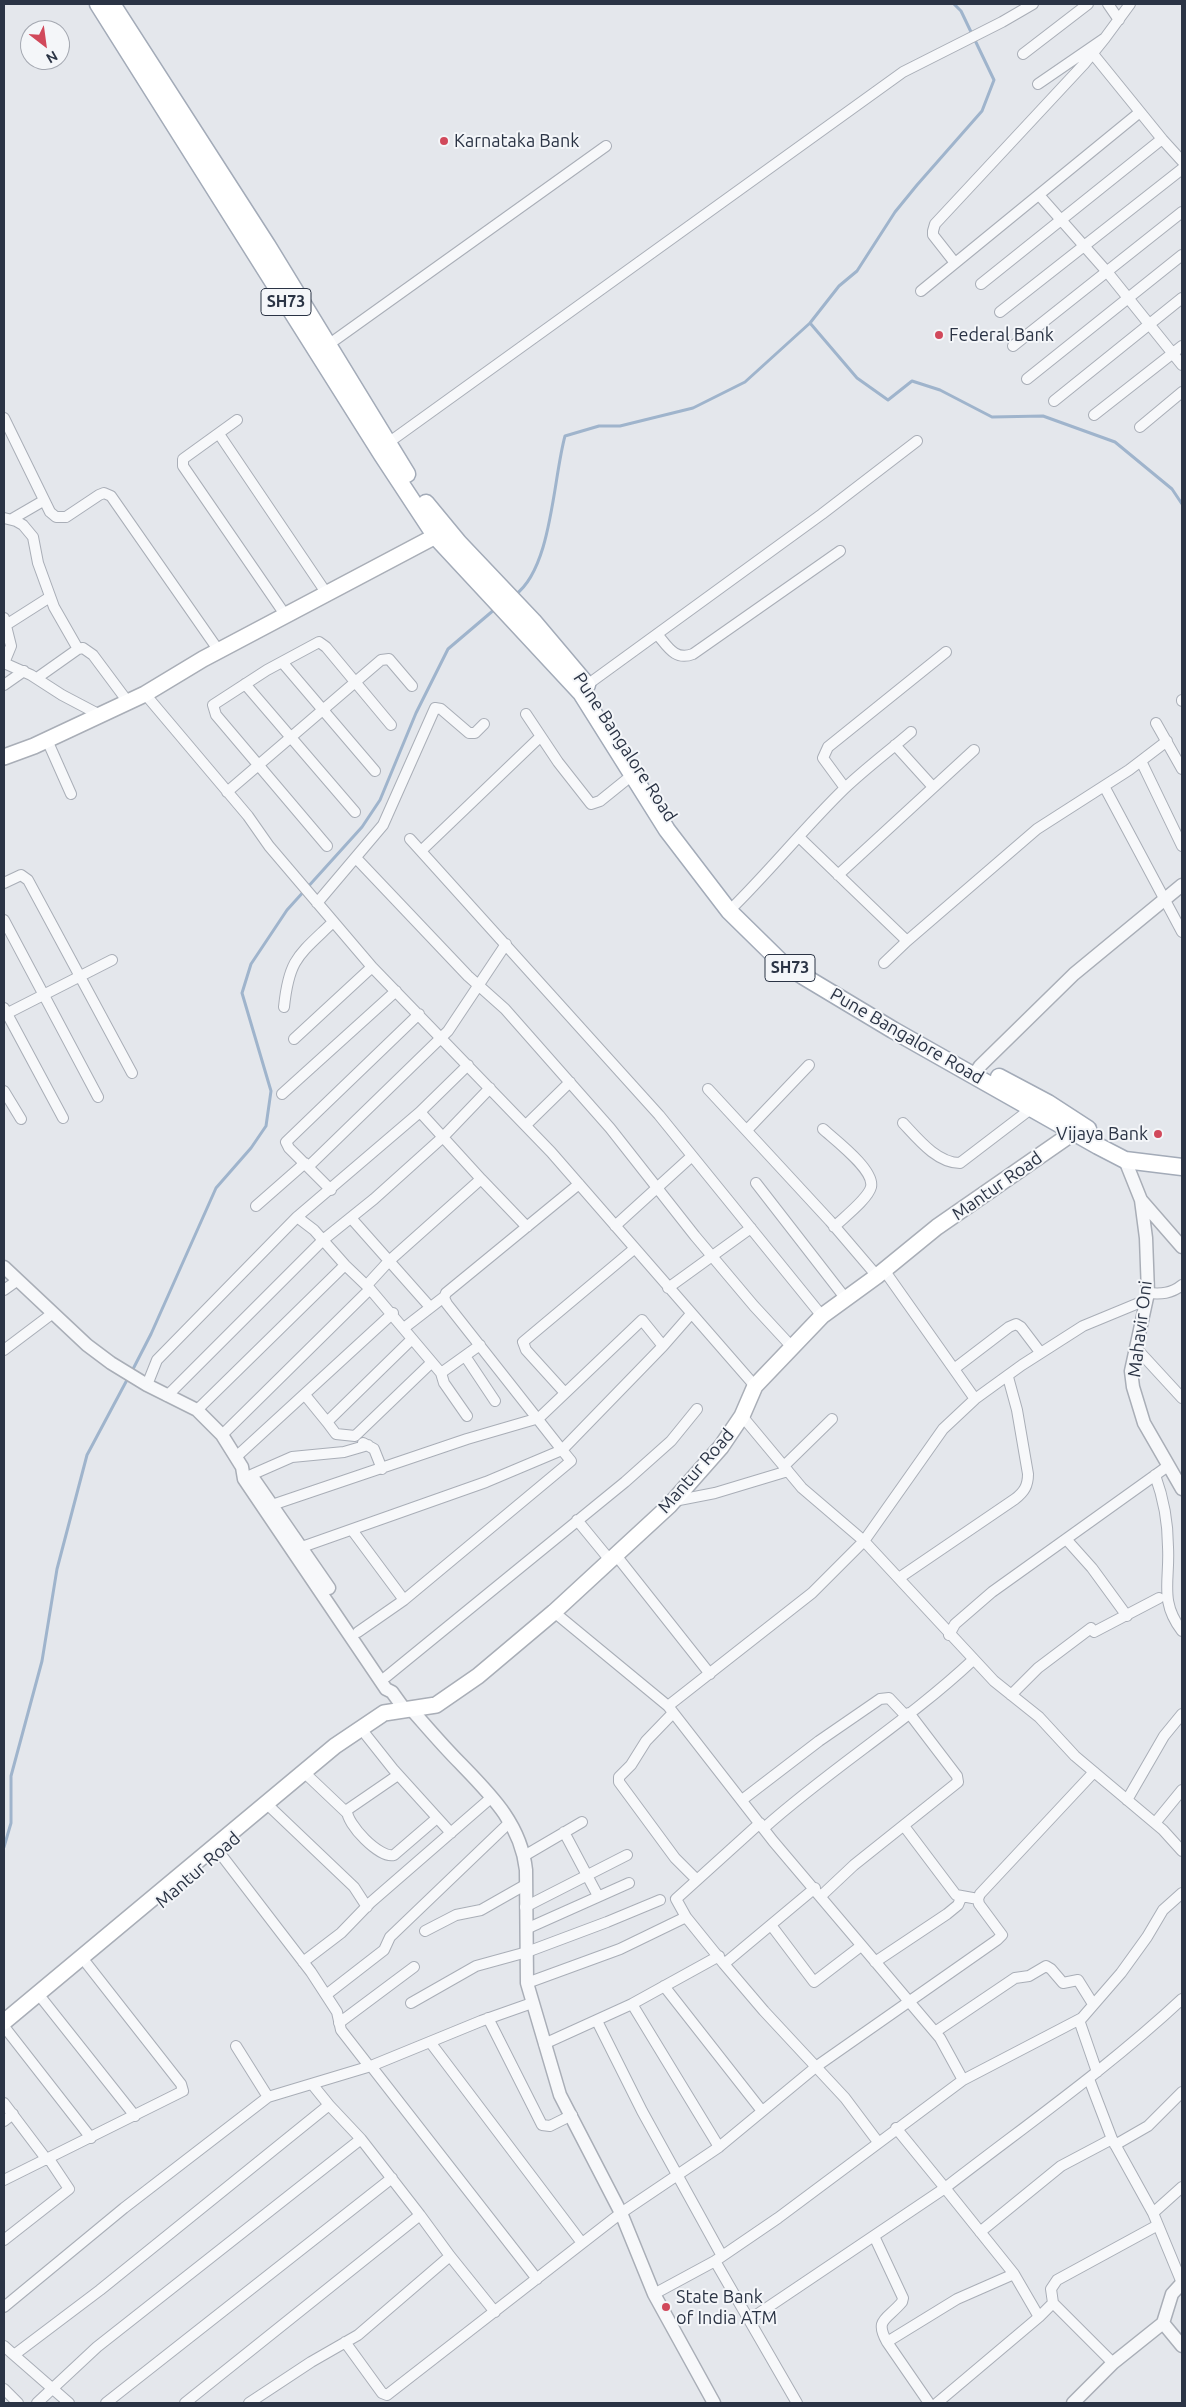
<!DOCTYPE html>
<style>
body{margin:0}
#map{position:relative;width:1186px;height:2407px;overflow:hidden;background:#e4e7ec;font-family:Ubuntu,sans-serif}
canvas{display:block}
.frame{position:absolute;inset:0;border:5px solid #2b3445;pointer-events:none}
.north{position:absolute;left:20px;top:20px;width:50px;height:50px;box-sizing:border-box;background:#f4f6f9;border:1px solid #a4a8b1;border-radius:50%;rotate:150deg;font-size:14px;font-weight:700;line-height:20px;text-align:center;color:#2b3445}
.north::after{content:'';display:block;margin:auto;width:18px;height:22px;background:#d1495b;clip-path:polygon(50% 0,100% 100%,50% 72%,0 100%)}
</style>
<div id="map">
<canvas width="1186" height="2407"></canvas>
<div class="frame"></div>
<div class="north">N</div>
</div>
<script>
const ctx = document.querySelector('canvas').getContext('2d');
ctx.lineJoin = 'round';
function stroke(path, color, width, dash) { ctx.strokeStyle = color; ctx.lineWidth = width; ctx.lineCap = dash ? 'butt' : 'round'; ctx.setLineDash(dash || []); ctx.stroke(path); }
function drawText(font, color, halo, rows, align = 'center') {
  ctx.font = font + ' Ubuntu,sans-serif'; ctx.lineWidth = 4; ctx.setLineDash([]); ctx.textBaseline = 'middle'; ctx.strokeStyle = halo; ctx.fillStyle = color; for (const [text, x, y, turn = 0] of rows) {
    ctx.save(); ctx.translate(x, y); ctx.rotate((+turn || 0) * Math.PI / 180); ctx.textAlign = isNaN(turn) ? turn : align; if (halo) ctx.strokeText(text, 0, 0); ctx.fillText(text, 0, 0); ctx.restore();
  }
}
stroke(new Path2D(`
 M954,4l7,7 33,69 -12,31 -65,74 -22,27 -38,59 -18,15 -29,37 47,55 31,22 24,-19 28,9 52,27 51,-1 72,26 57,47 10,15
 M515,595c37,-27 38,-116 50,-159l34,-10h21l73,-18 52,-26 65,-59
 M131,1373l20,-39 65,-146 35,-40 15,-22 5,-35 -29,-98 9,-29 36,-54 75,-83 18,-27 36,-87 32,-64 47,-40
 M4,1847l7,-24v-47l31,-115 15,-92 30,-114 41,-77`), '#9fb4cc', 3);
const minor = new Path2D(`
 M1108,4l11,16
 M1023,54l65,-50
 M1093,54l69,85 20,22
 M1038,84l67,-46 25,-34
 M1039,195l69,78 74,92
 M955,263l-22,-28v-4l2,-7 149,-160 21,-26
 M981,284l181,-145
 M921,291l219,-179
 M1000,312l182,-143
 M328,345l278,-199
 M1013,346l169,-134
 M1027,379l155,-124
 M1054,401l128,-103
 M1094,415l88,-69
 M4,418l46,94 6,5h10l33,-22 5,-2 7,3 108,155
 M237,420l-54,39v7l103,150
 M1140,427l42,-35
 M219,434l108,160
 M388,443l515,-371 99,-50 31,-18
 M4,518l12,3 7,4 10,12 5,26 16,44 24,42
 M12,519l31,-18
 M4,618l7,28 -7,17
 M6,625l44,-28
 M657,634c11,13 18,27 36,20l147,-103
 M282,662l93,109
 M4,663l27,12 31,20 38,20
 M37,678l41,-29 5,-1 10,7 35,47
 M245,684l110,128
 M4,685l20,-14
 M587,685l235,-171 95,-73
 M145,694l103,122 21,30 103,121 179,185 204,234
 M1182,700v1
 M526,714l32,48 33,42 9,-3 31,-25
 M1156,723l26,46
 M47,740l24,54
 M895,745l38,42
 M1141,761l41,85
 M1104,786l78,146
 M845,788l-22,-30 5,-11 118,-95
 M227,792l154,-132 8,-1 23,27
 M799,837l108,104
 M410,839l249,276 163,201
 M327,846l-111,-131 -3,-10 54,-35 52,-28 7,5 65,78
 M421,851l119,-114
 M356,858l112,118 37,33 105,119 85,108 59,70 37,40
 M838,875l136,-125
 M4,883l17,-8 7,5 104,193
 M317,903l66,-78 52,-117 6,1 28,24h6l9,-9
 M729,911c40,-39 75,-83 115,-122 21,-20 45,-38 67,-57
 M4,920l94,177
 M884,963l23,-22 130,-112 92,-59 38,-29
 M284,1007c5,-49 15,-52 49,-85
 M4,1008l59,110
 M4,1015l108,-55
 M294,1039l78,-72
 M708,1089l122,132 47,55
 M4,1091l17,28
 M282,1094l114,-103
 M420,1112l61,67
 M903,1123c15,16 34,40 57,40l72,-55
 M526,1125l44,-43
 M823,1129c12,11 52,41 48,58 -3,12 -28,31 -37,40
 M747,1130l62,-65
 M308,1167l140,-136 58,-87
 M756,1183l90,116
 M331,1190l-42,-42 -3,-6 133,-128
 M256,1206l49,-43
 M297,1217l17,13 31,35 25,24 71,84 39,-28
 M351,1218l79,89
 M615,1226l77,-70
 M884,1270l91,129
 M367,1285l22,-24 92,-82 46,48
 M668,1288l83,-60
 M4,1290l14,-10
 M1148,1293c13,1 23,1 34,-8
 M404,1328l40,-31
 M412,1339l-85,83 9,12 19,2 76,-73
 M663,1346l28,-32
 M1136,1348l46,50
 M4,1350l49,-37
 M465,1356l30,45
 M954,1369l55,-42 7,-3 5,3 19,25
 M441,1373l3,10 23,33
 M147,1385l10,-25 140,-143 123,-105 48,-47
 M565,1393l-39,-43 -3,-8 111,-93
 M305,1395l22,27
 M167,1396l156,-156 51,-41 69,-62 47,-49
 M197,1410l148,-145
 M742,1416l60,72 62,53 130,140 45,36 36,39 88,74 19,21
 M222,1435l148,-146
 M363,1443l11,6 8,20
 M236,1457l157,-144
 M784,1466l48,-47
 M251,1475l41,-18 52,-5 24,-7
 M1155,1475c8,22 13,49 13,72 2,34 -9,54 14,84
 M674,1501l41,-8 73,-22
 M272,1505l195,-66 72,-21 103,-98 21,26 -101,104 -115,-146 -3,-6 2,-5 133,-109
 M577,1520l32,39
 M352,1530l52,70
 M1066,1539l26,29 35,48
 M302,1547l184,-65 76,-32 9,11 -167,139 -46,32
 M615,1554l95,120
 M899,1578l116,-79c9,-7 13,-13 13,-25l-11,-64 -9,-33
 M554,1612l114,94 105,135 167,197 23,42
 M1094,1632l65,-34
 M949,1635l6,-11 37,-32 176,-126
 M386,1677l239,-195 46,-41 26,-32
 M1011,1695l27,-27 53,-40
 M668,1706l144,-113 52,-52 79,-112 32,-30 47,-34 61,-39 63,-26
 M673,1713l-27,28 -15,24 -12,12v5l56,76 22,22
 M366,1735l27,34 58,64
 M398,1775l-51,35c-1,14 33,49 47,45l43,-37
 M308,1776l39,37
 M742,1800l77,-59 61,-42 9,-1 17,18
 M1127,1800l37,-64 18,-22
 M270,1807l84,80 13,20
 M760,1823l-84,76 10,18 38,47 40,47 81,87 33,44
 M1155,1823l27,-33
 M904,1826l52,69 22,4
 M764,1828c67,-60 144,-107 209,-168
 M564,1832l34,64
 M219,1852l92,120 26,40 4,18 28,36
 M524,1856l58,-34
 M821,1896l33,-31 104,-83 -1,-6 -48,-63
 M525,1907l102,-52
 M771,1925l43,57 47,-36
 M526,1929l103,-46
 M425,1931l31,-16 25,-5 44,-25
 M303,1962l38,-29 29,-30 122,-106
 M875,1962l72,-48 11,-9 3,-7
 M724,1964l91,-76
 M527,1983l93,-34 66,-32
 M664,1986l98,125
 M326,1995l58,-45 6,-13 120,-115
 M43,2000l92,116
 M411,2003l65,-37 51,-14 80,-30 53,-22
 M632,2004l87,143
 M488,2018l54,107 8,1 22,-11
 M1079,2020l18,52
 M597,2021l45,90 80,145
 M339,2023l75,-56
 M6,2029l85,109
 M935,2032l80,-54 14,-2 17,-10 5,3 12,14 15,-3 15,24
 M430,2042l152,201
 M544,2044l88,-40 87,-48
 M236,2046l32,51 103,-31 110,-45 51,-18
 M371,2066l166,213
 M4,2103l43,57
 M4,2121l9,-7
 M896,2128l49,60c80,-62 163,-120 237,-189
 M1112,2139l41,74 29,70
 M1115,2145l33,-19 34,-34
 M4,2180l179,-89 -2,-7 -94,-120
 M1153,2213l29,-26
 M420,2215l30,41 45,56
 M980,2232l81,-66 51,-27 -23,-60
 M874,2236l29,62 -1,4c-15,18 -28,17 -15,40
 M4,2240l65,-51 -20,-30
 M715,2261l82,142
 M654,2294l61,-33 63,-43 185,-138 119,-62 39,-45 26,-36 16,-27 19,-17
 M1053,2303l-2,-14 6,-9 101,-55
 M4,2307l120,-99 144,-111
 M1039,2317l14,-14 60,60
 M749,2320l196,-132 69,86
 M345,2342l37,51 5,2 234,-182 98,-66 98,-81 180,-126 5,-5 -23,-31 -1,-5 2,-5 114,-122
 M4,2346l10,9 86,-65 229,-185 -17,-21
 M14,2355l55,48
 M4,2389l14,14
 M37,2403l60,-56 264,-208
 M106,2403l286,-225
 M185,2403l235,-188 -59,-76 -32,-34
 M249,2403l62,-41 47,-27 92,-79
 M929,2403l-42,-61 70,-43 57,-25 25,43 -102,86`);
const tertiary = new Path2D(`
 M974,1075l6,-9 94,-92 108,-89
 M1125,1160l16,40 5,38 2,55 -17,78 2,16 11,36 38,66
 M1141,1200l41,47
 M4,1267l83,78 24,18 36,22 50,25 25,25 20,32 2,12 142,210 6,3 13,18
 M255,1481l74,107
 M411,1709c16,18 32,37 49,54 31,32 61,61 66,107l1,113 33,112 61,118 33,81 60,109
 M1163,2323l19,23
 M1073,2403l40,-40 50,-40 9,-29 10,-11`);
const secondary = new Path2D(`
 M4,757l30,-11 111,-52 58,-35 242,-128
 M4,2022l331,-276 49,-33 52,-8 42,-29 76,-64 115,-106 52,-59 21,-31 13,-30 67,-70 55,-40 60,-49 137,-95`);
const primary = new Path2D(`
 M98,4l284,451 54,82 145,156 86,137 62,81 52,51 22,14 90,54 205,116 27,14 57,7
 M112,4l155,241 140,229
 M426,503l33,40 74,78 54,64
 M999,1077l49,26 40,26`);
stroke(minor, '#a9aeb7', 12);
stroke(tertiary, '#a9aeb7', 15);
stroke(secondary, '#a9aeb7', 18);
stroke(primary, '#a3abb8', 19);
stroke(minor, '#f7f8fa', 10);
stroke(tertiary, '#f7f8fa', 12);
stroke(secondary, '#fff', 15);
stroke(primary, '#fff', 16);
for (const [x, y, r, color] of [
 [444,141,5,"#d1495b"],
 [939,335,5,"#d1495b"],
 [1158,1134,5,"#d1495b"],
 [666,2307,5,"#d1495b"]
]) { const dot = new Path2D(); dot.arc(x, y, r, 0, 2 * Math.PI); ctx.fillStyle = color; ctx.fill(dot); stroke(dot, '#f4f6f9', 2); }
for (const [x, y, w] of [
 [286,302,50],
 [790,968,50]
]) { const box = new Path2D(); box.roundRect(x - w / 2, y - 13.5, w, 27, 4); ctx.fillStyle = '#f4f6f9'; ctx.fill(box); stroke(box, '#2b3445', 1); }
drawText('bold 16px', '#2b3445', null, [
 ["SH73",286,302],
 ["SH73",790,968]
]);
drawText('18px', '#2b3445', '#f4f6f9', [
 ["Karnataka Bank",454,141],
 ["Federal Bank",949,335],
 ["Vijaya Bank",1148,1134,"right"],
 ["State Bank",676,2297],
 ["of India ATM",676,2318]
], 'left');
drawText('18px', '#2b3445', '#f4f6f9', [
 ["Pune Bangalore Road",625,747,57],
 ["Pune Bangalore Road",907,1036,30],
 ["Mantur Road",997,1186,-35],
 ["Mahavir Oni",1140,1329,-83],
 ["Mantur Road",696,1471,-49],
 ["Mantur Road",198,1870,-41]
]);
</script>
